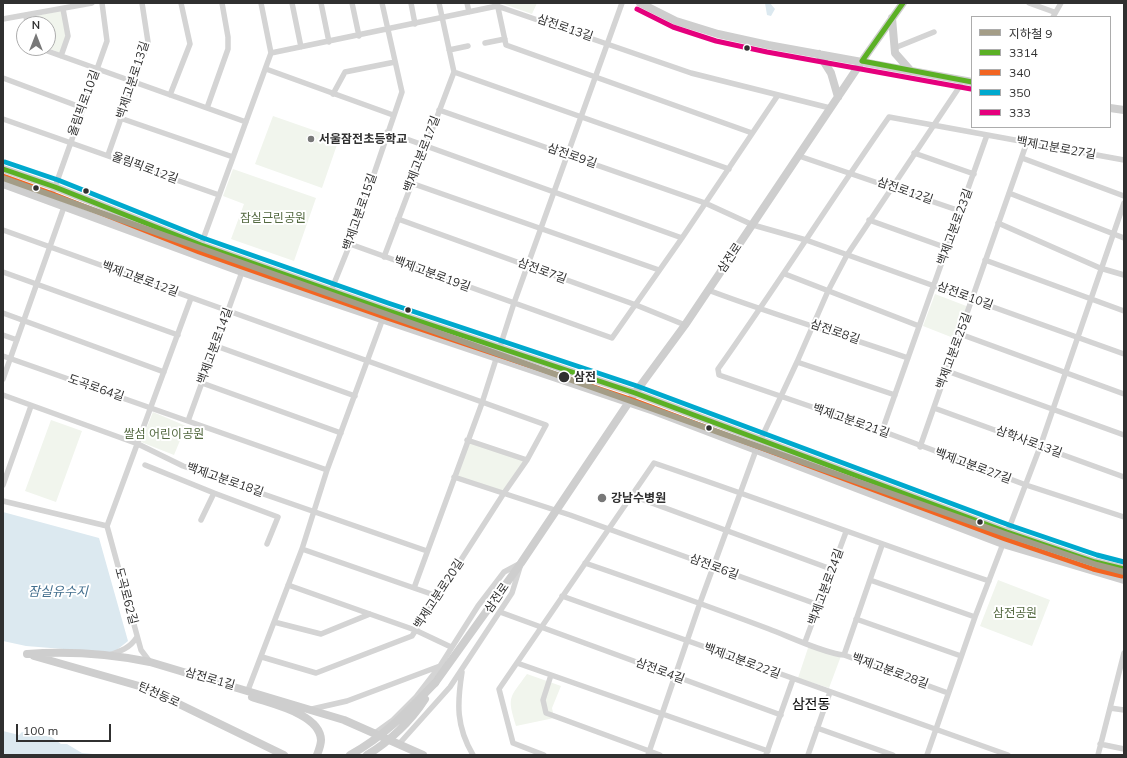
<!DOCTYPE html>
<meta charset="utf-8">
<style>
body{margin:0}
#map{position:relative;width:1127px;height:758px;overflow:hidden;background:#fff;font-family:Mulish,"Noto Sans KR",sans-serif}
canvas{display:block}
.frame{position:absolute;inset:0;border:4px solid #303030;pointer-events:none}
.legend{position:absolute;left:971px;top:16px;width:140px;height:112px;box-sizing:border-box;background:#fff;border:1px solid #acacac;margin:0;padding:5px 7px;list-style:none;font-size:12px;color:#303030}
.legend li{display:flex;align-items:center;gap:8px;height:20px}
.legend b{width:20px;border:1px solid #acacac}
.north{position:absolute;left:16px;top:16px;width:40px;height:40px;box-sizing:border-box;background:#fff;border:1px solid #acacac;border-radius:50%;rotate:0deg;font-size:11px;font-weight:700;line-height:16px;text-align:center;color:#303030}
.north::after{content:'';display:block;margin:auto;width:14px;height:18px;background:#787878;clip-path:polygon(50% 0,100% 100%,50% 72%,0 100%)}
.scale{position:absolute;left:16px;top:724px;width:95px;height:18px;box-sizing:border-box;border:2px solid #303030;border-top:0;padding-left:5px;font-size:12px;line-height:14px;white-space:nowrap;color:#303030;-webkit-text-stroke:3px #fff;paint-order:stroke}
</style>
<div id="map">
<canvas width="1127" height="758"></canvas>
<div class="frame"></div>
<ul class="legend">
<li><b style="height:5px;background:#a49d87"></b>지하철 9</li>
<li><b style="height:5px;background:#5bb025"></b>3314</li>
<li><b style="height:5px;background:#f26522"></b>340</li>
<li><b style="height:5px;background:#00a9ce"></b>350</li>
<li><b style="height:5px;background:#e5007d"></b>333</li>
</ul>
<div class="north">N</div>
<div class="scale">100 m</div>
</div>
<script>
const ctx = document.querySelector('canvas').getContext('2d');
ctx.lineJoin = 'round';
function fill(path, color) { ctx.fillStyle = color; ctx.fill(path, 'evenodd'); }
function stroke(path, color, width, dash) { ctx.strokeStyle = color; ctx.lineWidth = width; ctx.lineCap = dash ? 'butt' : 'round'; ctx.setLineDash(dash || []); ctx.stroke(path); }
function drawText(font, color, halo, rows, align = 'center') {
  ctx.font = font + ' Mulish,"Noto Sans KR",sans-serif'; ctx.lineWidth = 4; ctx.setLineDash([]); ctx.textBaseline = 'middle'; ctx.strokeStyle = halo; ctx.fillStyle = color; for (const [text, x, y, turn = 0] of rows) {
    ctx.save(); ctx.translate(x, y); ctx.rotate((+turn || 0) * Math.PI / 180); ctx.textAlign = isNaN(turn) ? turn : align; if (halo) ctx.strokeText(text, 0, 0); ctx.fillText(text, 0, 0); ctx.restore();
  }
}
fill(new Path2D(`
 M501,3h36l-5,11z
 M61,11l5,23 -6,19 -12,-5v-24h-18l-1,-7z
 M273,116l66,23 -17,49 -67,-24z
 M233,169l83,29 -22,63 -63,-22 13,-35 -21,-8z
 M935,294l34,13 -13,32 -33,-13z
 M153,412l33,14 -12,29 -33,-13z
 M51,420l31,11 -26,71 -31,-11z
 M467,440l60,20 -23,33 -50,-16z
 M998,580l52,20 -18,46 -52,-20z
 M809,645l32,11 -12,32 -31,-10z
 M527,674l34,12 -9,22 2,10 -38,8c-9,-30 -7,-27 11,-52z`), '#f1f5ed');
fill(new Path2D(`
 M765,3h5l5,6 -4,7 -4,-1z
 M3,512l96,26 29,103 -15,12 -87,-7 -23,-5z
 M3,731l16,4 3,-3 10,4h18l11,8h6l15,9 22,2h-101z`), '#dce9f0');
stroke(new Path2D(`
 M292,3l9,44
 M321,3l8,39
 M352,3l7,33
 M411,3l4,21
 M467,3l2,9
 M497,3l9,42 246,88
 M1029,3l25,9
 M26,15l1,9
 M1053,17l8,-14
 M3,19l89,-16
 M485,43l20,-4
 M897,47l37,-15
 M39,48l207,74
 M449,50l19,-4
 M271,53l226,-47 194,67 139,35
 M61,56l7,-20 -5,-27
 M266,69l127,46
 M454,72l275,97
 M3,78l80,30
 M333,94l12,-22 50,-10
 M170,95l20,-51 -9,-41
 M207,108l21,-59v-12l-6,-34
 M439,110l266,93 48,22 53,15 318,114
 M120,118l113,39
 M3,119l216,76
 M387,132l295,106
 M914,153l60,21
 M108,155l40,-113 -6,-39
 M799,156l161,55
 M1022,158l102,38
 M1124,160l-235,-43c-58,83 -112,169 -171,252l1,6 163,56 144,54 98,32
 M411,183l248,87
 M1009,193l115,45
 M48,201l7,-14 52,-146 -5,-38
 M398,219l238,86 49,20
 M869,220l78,28
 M998,223l102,45 24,7
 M3,230l543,195 -19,35 -23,33 -92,143 -96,37 -54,-16
 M350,244l262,94 70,-100 96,-143
 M201,245l70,-192 -10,-50
 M384,257l70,-185 -15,-69
 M985,260l139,51
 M3,272l175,63
 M785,274l134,52
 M708,290c66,25 134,45 200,68
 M331,291l19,-47 52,-152 -20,-89
 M3,313l161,59
 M960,334l164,60
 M3,335l14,5
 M216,346l139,50
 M3,356l324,114
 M797,362l98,33
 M947,371l177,64
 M3,379l61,-172
 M202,383l139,50
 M3,395l135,49 45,22 244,85
 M934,408l190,69
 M188,421l54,-149
 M882,431l105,-296
 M761,439l36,-77 31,-71 19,-36 111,-166 4,-9
 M467,440l60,20
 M920,447l107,-305
 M145,465l69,28
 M454,477l116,38 249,90
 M3,485l28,-79
 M630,495l201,74
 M3,501l104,25 34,124 9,12
 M201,520l13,-27 64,24 -11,27
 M107,526l84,-228
 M302,549l135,47
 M585,563c61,21 123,43 184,66 19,7 57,25 75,26l104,38
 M870,580l105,37
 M288,585l127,45 36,17
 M414,588l68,-185 32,-100 108,-300
 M562,596l446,159
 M500,612l281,103
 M856,619l105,37
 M274,622l47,12 49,-20
 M805,642l41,-110
 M109,655c12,-4 21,-7 28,-18
 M844,655l38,-110
 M517,663l251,88
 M462,672c-5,32 -6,54 11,83
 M551,675l-8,25 3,13 114,42
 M248,690l54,-141 25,-79 59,-160
 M1110,708l14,2
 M312,709l35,-8 93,-35
 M817,728l76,27
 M375,733l18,-13 23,-23 24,-31 38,-60 26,-34 15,-8
 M399,744l51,-57 62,-94 8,-26
 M1100,744l24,5
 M544,755l-31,-12 -14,-54 155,-226c112,38 223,80 335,118
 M648,755l52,-152 56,-153
 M766,755l27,-76
 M808,755l22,-63
 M927,755l48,-138 65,-170 84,-244
 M1098,755l26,-102`), '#d4d4d4', 5.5);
stroke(new Path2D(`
 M640,3l36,18 42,13 50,11 204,37
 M892,18l3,35 15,17
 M819,54l12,19 7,24
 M1110,108l14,2
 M3,169l52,18 146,58 185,65 249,83 372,139 88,30 29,7
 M3,184l239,88 412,139 349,133 121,36
 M27,654c41,-3 83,0 123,8l194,58 79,35
 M34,656l112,32 138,67
 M435,683l86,-120 114,-170 50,-68 177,-264 41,-58
 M252,697c20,7 68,17 69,43 0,5 -2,10 -4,15`), '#cecece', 8);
stroke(new Path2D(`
 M350,755c34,-18 59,-45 85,-72
 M367,755c22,-13 44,-34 58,-56`), '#cecece', 8);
stroke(new Path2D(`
 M862,61l110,21
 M862,61l41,-58
 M3,169l52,18 146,58 185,65 249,83 372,139 88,30 29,7`), '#5bb025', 5);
stroke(new Path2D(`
 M3,176l50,18 146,58 185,65 249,83 372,139 88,30 29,7`), '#f26522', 5);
stroke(new Path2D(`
 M5,162l53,18 145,58 185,65 249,83 372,139 88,30 27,7`), '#00a9ce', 5);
stroke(new Path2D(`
 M637,9l36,18 43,14 51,11 204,37`), '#e5007d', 5);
stroke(new Path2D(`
 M3,178l1002,356 92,31 27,7`), '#a49d87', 6);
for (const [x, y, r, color] of [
 [747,48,3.5,"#303030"],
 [311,139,4,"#787878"],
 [36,188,3.5,"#303030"],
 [86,191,3.5,"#303030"],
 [408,310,3.5,"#303030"],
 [564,377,6,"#303030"],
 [709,428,3.5,"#303030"],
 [602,498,5,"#787878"],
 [980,522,3.5,"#303030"]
]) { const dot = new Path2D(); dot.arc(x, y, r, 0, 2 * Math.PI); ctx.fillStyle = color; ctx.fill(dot); stroke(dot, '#fff', 1.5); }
drawText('12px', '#303030', '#fff', [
 ["삼전로13길",565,28,19],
 ["백제고분로13길",133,80,-72],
 ["올림픽로10길",84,103,-70],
 ["백제고분로27길",1056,148,10],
 ["백제고분로17길",422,154,-69],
 ["삼전로9길",572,156,19],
 ["올림픽로12길",145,168,20],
 ["삼전로12길",905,191,19],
 ["백제고분로15길",360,212,-71],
 ["백제고분로23길",955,227,-70],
 ["삼전로",730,258,-56],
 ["삼전로7길",542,271,20],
 ["백제고분로19길",432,274,20],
 ["백제고분로12길",140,279,20],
 ["삼전로10길",965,296,20],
 ["삼전로8길",835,332,19],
 ["백제고분로14길",215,346,-70],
 ["백제고분로25길",954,351,-70],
 ["도곡로64길",96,388,19],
 ["백제고분로21길",851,421,19],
 ["삼학사로13길",1029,442,20],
 ["백제고분로27길",973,466,20],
 ["백제고분로18길",225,480,19],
 ["삼전로6길",714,567,20],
 ["백제고분로24길",826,587,-70],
 ["백제고분로20길",439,594,-57],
 ["도곡로62길",126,596,75],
 ["삼전로",497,598,-55],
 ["백제고분로22길",742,661,20],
 ["삼전로4길",660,671,20],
 ["백제고분로28길",890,671,20],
 ["삼전로1길",210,679,16],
 ["탄천동로",159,695,24]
]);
drawText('bold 12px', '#303030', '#fff', [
 ["서울잠전초등학교",319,139],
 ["강남수병원",611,498]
], 'left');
drawText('12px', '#536940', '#fff', [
 ["잠실근린공원",273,218],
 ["쌀섬 어린이공원",164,434],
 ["삼전공원",1015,613]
]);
drawText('bold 12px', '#303030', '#fff', [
 ["삼전",574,377]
], 'left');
drawText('italic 13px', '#436f8e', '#fff', [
 ["잠실유수지",58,592]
]);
drawText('14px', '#000', '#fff', [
 ["삼전동",811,705]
]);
</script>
